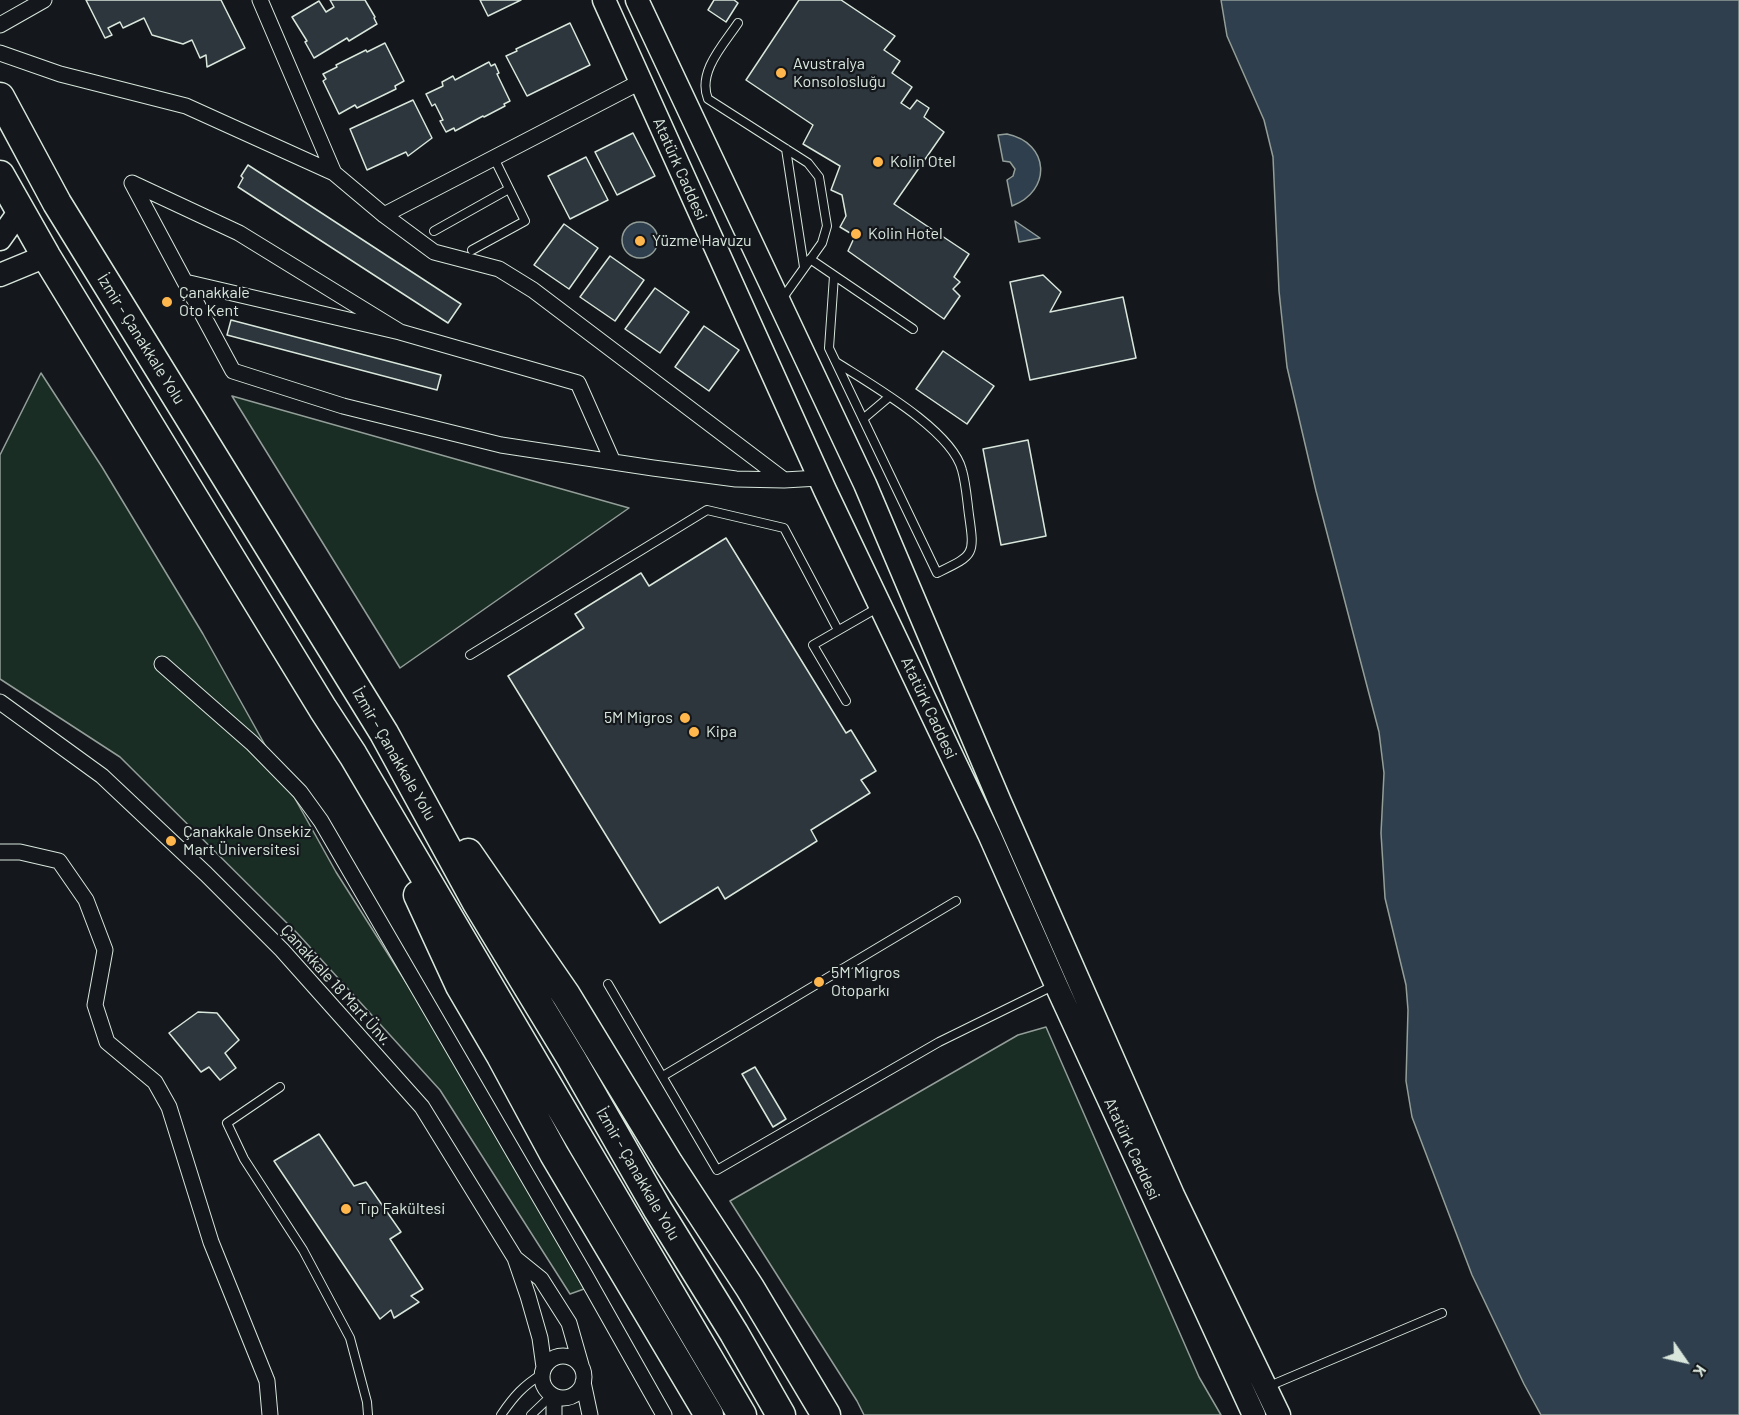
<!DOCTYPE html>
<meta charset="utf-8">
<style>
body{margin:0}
#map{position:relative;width:1739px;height:1415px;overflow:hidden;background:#14181c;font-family:Barlow,sans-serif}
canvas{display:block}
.north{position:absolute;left:1655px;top:1331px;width:60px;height:60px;-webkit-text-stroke:4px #14181c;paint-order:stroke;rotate:124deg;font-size:16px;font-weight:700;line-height:24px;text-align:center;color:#d8e6dc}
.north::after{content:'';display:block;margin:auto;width:21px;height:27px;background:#d8e6dc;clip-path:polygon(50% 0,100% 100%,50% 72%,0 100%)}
</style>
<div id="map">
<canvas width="1739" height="1415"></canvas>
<div class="north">K</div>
</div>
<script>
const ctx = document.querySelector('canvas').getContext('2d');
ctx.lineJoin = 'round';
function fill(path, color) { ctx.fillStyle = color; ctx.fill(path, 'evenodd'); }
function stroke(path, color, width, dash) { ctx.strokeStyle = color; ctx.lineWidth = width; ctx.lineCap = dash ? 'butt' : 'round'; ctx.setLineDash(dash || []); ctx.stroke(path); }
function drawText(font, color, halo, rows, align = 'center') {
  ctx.font = font + ' Barlow,sans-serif'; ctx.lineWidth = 4.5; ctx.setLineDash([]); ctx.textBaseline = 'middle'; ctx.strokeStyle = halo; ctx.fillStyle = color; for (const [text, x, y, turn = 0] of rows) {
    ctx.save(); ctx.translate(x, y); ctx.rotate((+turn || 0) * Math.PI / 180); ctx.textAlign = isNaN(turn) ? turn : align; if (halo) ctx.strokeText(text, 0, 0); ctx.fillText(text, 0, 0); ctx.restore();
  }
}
const green = new Path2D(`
 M41,373l61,94 101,167 133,238 135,213 113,204 -14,5 -130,-204 -142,-156 -178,-177 -120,-78v-224z
 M232,396l397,112 -229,160z
 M1046,1027l153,350 22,38h-357l-7,-14 -127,-200 288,-166z`);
fill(green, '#1a2d24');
stroke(green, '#939e99', 1.5);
const water = new Path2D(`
 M1221,0h518v1415h-198l-17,-31 -52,-109 -60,-158 -6,-36 2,-71 -2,-25 -21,-87 -4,-65 3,-60 -5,-41 -63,-241 -29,-124 -8,-76 -6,-134 -9,-37 -37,-84z
 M1007,134c43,9 45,57 5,72l-5,-26 6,-4 2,-7 -5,-7 -7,-1 -5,-26z
 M1015,221l25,17 -21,4z
 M622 240a18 18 0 1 1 36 0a18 18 0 1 1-36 0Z`);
fill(water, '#2f3f4d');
stroke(water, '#939e99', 1.5);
const building = new Path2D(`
 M86,0h135l24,48 -38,19 -1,-12 -6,3 -8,-18 -9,4 -31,-9 -8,-17 -21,10 -3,-6 -12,6 4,7 -7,3z
 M330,0h35l10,17 -1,1 3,6 -28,17 -2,-3 -33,20 -9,-16 2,-1 -15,-24 27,-16 7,11 8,-5z
 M480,0h41l-33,16z
 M714,0h20l4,3 -12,19 -18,-12z
 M799,0h42l54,36 -11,14 16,11 -8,12 20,14 -11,16 9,6 7,-9 12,8 -5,9 20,15 -50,72 75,50 -15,23 6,5 -7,7 7,7 -16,23 -96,-68 7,-15 -15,-9 6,-11 -4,-21 -11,-5 9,-24 -37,-22 10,-19 -67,-45z
 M570,23l20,42 -63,31 -21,-40 11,-5 -1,-2z
 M385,43l19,38 -9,5 1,3 -39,19 -2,-3 -16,9 -16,-33 3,-2 -3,-5 14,-7 -1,-2 30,-15 1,2z
 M489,62l2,4 4,-2 4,9 -2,1 13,27 -6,3 1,2 -21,11 -1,-1 -28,15 -1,-3 -8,4 -6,-11 3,-1 -8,-16 -3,2 -6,-12 17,-8 -1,-4 11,-6 2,4z
 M413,100l19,38 -24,18 -2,-4 -39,18 -17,-41z
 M633,133l22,43 -38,19 -22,-43z
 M586,157l22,43 -38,19 -22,-43z
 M248,165l213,139 -13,19 -210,-136 5,-9 -2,-2z
 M564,224l34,24 -29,41 -35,-24z
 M610,256l34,24 -29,41 -35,-24z
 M1043,275l18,17 -11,20 73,-15 13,61 -106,22 -20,-98z
 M655,288l34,24 -29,41 -35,-24z
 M231,320l210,55 -4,15 -210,-55z
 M704,326l35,24 -30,41 -34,-24z
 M943,351l51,35 -27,38 -51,-35z
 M1028,440l18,96 -45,9 -18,-96z
 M726,538l120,195 5,-3 25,41 -15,9 9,13 -59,37 6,11 -92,58 -7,-12 -58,36 -152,-247 76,-48 -9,-14 66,-41 8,13z
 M198,1012l19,1 22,27 -14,13 11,15 -16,12 -11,-13 -8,5 -32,-39z
 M755,1067l31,52 -13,8 -31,-53z
 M319,1134l35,52 12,-4 35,50 -11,7 33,50 -12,7 8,6 -25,16 -3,-8 -11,9 -106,-158z`);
fill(building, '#2c363c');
stroke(building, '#d8e6dc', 1.5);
const lane = new Path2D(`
 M738,23c-14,21 -41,49 -30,76l100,64 11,14 8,49 -5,17 -40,56
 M786,149l18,118
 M434,231l75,-42
 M472,250l53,-29 -31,-63
 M810,259l103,70
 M834,276l-5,72 108,225c37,-18 38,-17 32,-58 -2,-15 -3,-31 -7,-45 -10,-40 -92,-86 -126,-108
 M863,419l26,-22
 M470,655l237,-145 77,18 54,102
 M846,701l-33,-56 66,-38
 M608,984l109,186 222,-128 116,-57
 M663,1076l293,-175
 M280,1087l-53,36 17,36 59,91 47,88 17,64 1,13
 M1267,1387l175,-74
 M501,1415c13,-19 22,-29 41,-41
 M531,1415l21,-20`);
const street = new Path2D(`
 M260,0l74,173
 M0,25l44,-25
 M0,53l60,21 126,32 148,67 50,42 50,37 65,17 34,21 251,190 35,-2
 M384,215l256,-133
 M185,282l48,89 110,35 158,39 152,23 83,11 48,1
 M400,332l-161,-99 -107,-50 53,99 215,50 178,51 35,79
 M162,664l90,79 48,49 21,29 264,454 79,140
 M0,702l102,74 104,98 76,76 140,157 93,151 13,38 12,42 4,29
 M0,852h20l39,9 27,39 19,50 -10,55 12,37 48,40 14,25 42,135 56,139 3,34
 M515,1258l26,21 28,44 12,42
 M542 1377a21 21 0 1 1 42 0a21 21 0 1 1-42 0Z
 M583,1382l7,33
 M554,1415v-18`);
const secondary = new Path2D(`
 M604,0l221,490 164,344 67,151 198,430
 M637,0l228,484 135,318 173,393 106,220
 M0,239l17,-24 2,-10
 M0,275l46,-19`);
const highway = new Path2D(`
 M0,97l57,106 327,530 93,170 94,155 87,152 76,123 47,82
 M0,175l46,81 277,453 30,46 389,660
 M468,853l98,142 103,169 81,124 76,127
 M418,895l42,91 41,70 53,98 155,261`);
stroke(lane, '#d8e6dc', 10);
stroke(street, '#d8e6dc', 17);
stroke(secondary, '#d8e6dc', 25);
stroke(highway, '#d8e6dc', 31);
stroke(lane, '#14181c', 8);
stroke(street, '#14181c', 15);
stroke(secondary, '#14181c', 22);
stroke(highway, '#14181c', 28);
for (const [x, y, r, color] of [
 [781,73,6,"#ffb74d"],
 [878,162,6,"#ffb74d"],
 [856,234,6,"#ffb74d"],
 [640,241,6,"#ffb74d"],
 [167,302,6,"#ffb74d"],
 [685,718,6,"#ffb74d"],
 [694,732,6,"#ffb74d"],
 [171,841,6,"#ffb74d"],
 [819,982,6,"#ffb74d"],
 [346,1209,6,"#ffb74d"]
]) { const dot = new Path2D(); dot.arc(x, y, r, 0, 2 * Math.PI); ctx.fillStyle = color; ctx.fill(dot); stroke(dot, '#14181c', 2); }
drawText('16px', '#d8e6dc', '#14181c', [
 ["Avustralya",793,64],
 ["Konsolosluğu",793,82],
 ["Kolin Otel",890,162],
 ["Kolin Hotel",868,234],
 ["Yüzme Havuzu",652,241],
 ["Çanakkale",179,293],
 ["Oto Kent",179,311],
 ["5M Migros",673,718,"right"],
 ["Kipa",706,732],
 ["Çanakkale Onsekiz",183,832],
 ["Mart Üniversitesi",183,850],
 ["5M Migros",831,973],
 ["Otoparkı",831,991],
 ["Tıp Fakültesi",358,1209]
], 'left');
drawText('16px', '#d8e6dc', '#14181c', [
 ["Atatürk Caddesi",680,169,66],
 ["İzmir - Çanakkale Yolu",141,339,58],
 ["Atatürk Caddesi",929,708,65],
 ["İzmir - Çanakkale Yolu",394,754,60],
 ["Çanakkale 18 Mart Ünv.",336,985,48],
 ["Atatürk Caddesi",1132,1149,65],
 ["İzmir - Çanakkale Yolu",638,1174,60]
]);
</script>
